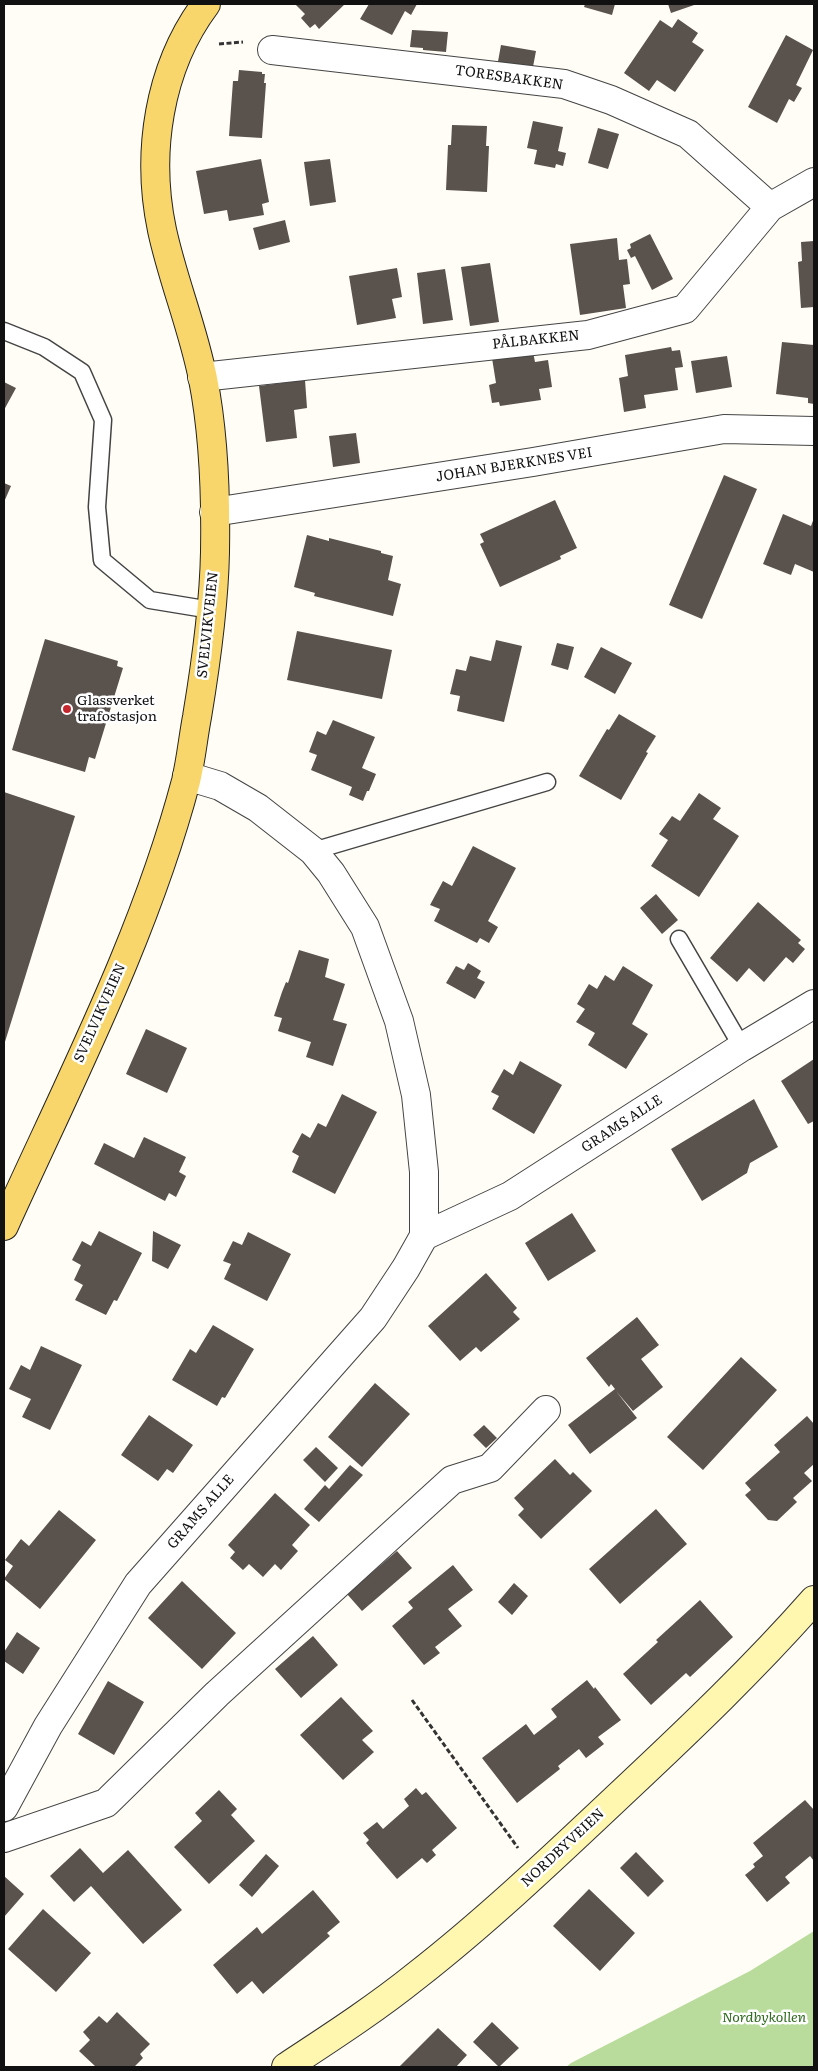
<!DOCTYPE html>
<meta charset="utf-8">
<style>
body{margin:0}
#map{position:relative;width:818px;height:2071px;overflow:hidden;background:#fffdf5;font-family:Literata,serif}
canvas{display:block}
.frame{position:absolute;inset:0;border:5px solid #111;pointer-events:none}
</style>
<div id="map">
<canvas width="818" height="2071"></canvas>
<div class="frame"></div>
</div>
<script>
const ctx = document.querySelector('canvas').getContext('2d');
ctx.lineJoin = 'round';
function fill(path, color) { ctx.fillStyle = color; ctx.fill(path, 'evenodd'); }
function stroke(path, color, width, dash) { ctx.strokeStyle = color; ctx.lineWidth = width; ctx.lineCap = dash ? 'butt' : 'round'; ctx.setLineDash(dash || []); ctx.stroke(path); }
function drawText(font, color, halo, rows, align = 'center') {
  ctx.font = font + ' Literata,serif'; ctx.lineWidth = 5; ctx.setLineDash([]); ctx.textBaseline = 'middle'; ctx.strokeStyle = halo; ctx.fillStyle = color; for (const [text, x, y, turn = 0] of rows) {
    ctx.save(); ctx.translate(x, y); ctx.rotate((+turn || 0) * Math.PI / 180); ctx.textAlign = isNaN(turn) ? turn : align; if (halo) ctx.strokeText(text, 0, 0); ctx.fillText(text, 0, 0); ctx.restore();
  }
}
fill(new Path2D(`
 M814,1931v136h-248l5,-4 179,-92z`), '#b9dc9c');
fill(new Path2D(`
 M295,4h50l-26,25 -4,-5 -5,4 -9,-10 4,-4z
 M369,4h48l-6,11 -6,-4 -13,24 -32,-16z
 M585,4h30l-3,11 -28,-8z
 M668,4h29l-26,9z
 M678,19l20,14 -6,9 12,8 -29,42 -18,-12 -8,11 -25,-18 36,-53 12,8z
 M412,30l36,2 -2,20 -23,-2v-2l-13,-1z
 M786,35l27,15 -17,35 6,3 -8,14 -5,-3 -12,24 -29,-16z
 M501,45l35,6 -4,21 -35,-5z
 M239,70l23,2v2h3l-1,9h2l-4,55 -33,-2 4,-55h5z
 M533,121l30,6 -5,24 8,2 -3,13 -7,-2 -1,4 -21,-4 3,-14 -10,-2z
 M452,125l35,1 -1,20h3l-2,46 -41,-2 2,-45h3z
 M598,128l21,6 -11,35 -20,-6z
 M261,159l8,43 -7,2 2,11 -35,6 -2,-11 -23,4 -8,-43z
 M330,159l6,43 -26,4 -6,-44z
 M285,220l5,22 -31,8 -6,-22z
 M650,234l23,45 -21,11 -17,-34 -4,2 -4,-8 4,-2 -1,-4z
 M617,238l2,22 8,-1 3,25 -7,1 3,23 -46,7 -10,-71z
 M814,241v66l-13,1 -3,-46 4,-1 -1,-19z
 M490,263l9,59 -29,4 -9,-59z
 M397,268l5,29 -10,2 4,19 -39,7 -8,-49z
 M445,269l8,51 -30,4 -6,-51z
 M782,342l32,3v59l-6,-1v-5l-32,-4z
 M671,347l1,4 8,-1 3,17 -8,1 3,22 -34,5 2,13 -22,4 -5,-34 9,-2 -3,-21z
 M533,352l2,10 13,-2 4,27 -13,2 2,11 -41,6 -1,-4 -7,1 -3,-18 7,-2 -4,-25z
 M727,356l5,31 -36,6 -5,-32z
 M305,380l2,28 -13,2 3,28 -31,4 -7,-56z
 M4,382l12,6 -12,22z
 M356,433l4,30 -27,4 -4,-31z
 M724,475l33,14 -55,130 -33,-14z
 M4,483l7,3 -7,16z
 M555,500l22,48 -17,8 1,3 -61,28 -20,-43 4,-2 -4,-8z
 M783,514l28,12 3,-8v54l-19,-8 -4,11 -28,-11z
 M307,535l22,6v-3l52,13v2l12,3 -5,24 13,4 -8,32 -79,-20 1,-3 -21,-6z
 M297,631l95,19 -10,49 -95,-19z
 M45,639l73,22 -1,5 6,2 -28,91 -6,-2 -4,15 -73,-22z
 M496,640l26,6 -18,76 -47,-11 3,-15 -10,-2 6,-25 10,2 4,-15 21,5z
 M557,643l17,4 -6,23 -17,-5z
 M601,647l31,16 -17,31 -31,-17z
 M619,714l37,22 -10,16 2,1 -27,47 -42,-24 28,-47 2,1z
 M333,720l42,17 -13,31 14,6 -7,17h-2l-4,10 -14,-6 3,-8 -41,-17 6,-15 -8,-3 8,-21 9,4z
 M4,792l71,24 -71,229z
 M699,793l22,15 -8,11 26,17 -40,61 -48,-31 17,-26 -9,-6 13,-18 8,5z
 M473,846l43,22 -28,53 10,6 -9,16 -9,-5 -3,5 -43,-22 6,-12 -10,-4 13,-24 9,5z
 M656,894l22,26 -16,14 -22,-26z
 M758,902l43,38 -3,3 7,6 -12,14 -7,-6 -22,25 -15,-14 -12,14 -27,-24z
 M299,950l30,9 -4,18 20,7 -12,36 14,4 -14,42 -27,-9 5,-15 -33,-11 4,-13 -8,-2 8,-24 4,-10 2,1z
 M468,963l13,8 -4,7 8,4 -10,17 -29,-16 10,-17 8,4z
 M623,966l30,19 -21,39 16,10 -22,35 -38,-24 7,-12 -19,-11 9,-13 -8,-5 12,-20 8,5 8,-14 9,6z
 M146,1029l41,19 -20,45 -41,-19z
 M814,1059v62l-6,3 -27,-43z
 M520,1061l42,24 -28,49 -42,-25 7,-13 -8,-4 13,-23 9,6z
 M342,1094l35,18 -42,82 -43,-22 7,-16 -7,-4 10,-19 8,5 8,-15 8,4z
 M754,1099l24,48 -28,16 -3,10 -45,28 -31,-52z
 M144,1137l42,20 -7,15 7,4 -10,21 -7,-4 -4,8 -71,-37 10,-21 30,15z
 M572,1213l24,38 -48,30 -23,-38z
 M99,1231l43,22 -25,48 -3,-1 -8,15 -31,-15 8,-15 -9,-5 7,-15 -9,-5 10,-19 9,5z
 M153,1231l28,14 -13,24 -16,-8z
 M248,1232l43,22 -24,47 -43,-22 7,-15 -8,-3 10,-20 9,4z
 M486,1273l31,35 -4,4 7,7 -39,33 -5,-5 -16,14 -32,-35z
 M637,1317l22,28 -18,14 22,28 -30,24 -17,-20 21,27 -47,36 -22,-29 47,-36 -4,-5 -2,3 -23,-29z
 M213,1325l41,24 -29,49 -3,-1 -5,9 -45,-26 18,-31 6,4z
 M41,1346l41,19 -32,65 -28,-13 9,-18 -22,-10 12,-24 9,5z
 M741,1357l36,33 -74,80 -36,-33z
 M375,1383l35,31 -48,53 -34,-30z
 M149,1415l44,30 -20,28 -6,-4 -9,12 -37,-26z
 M807,1416l7,8v40l-10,9 8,8 -19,17 4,4 -20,19 -9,-1 -23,-25 6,-5 -6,-7 35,-31 -6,-7z
 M484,1425l13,13 -11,10 -13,-13z
 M316,1447l22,21 -13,14 -22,-22z
 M555,1459l15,16 3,-3 19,19 -51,48 -23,-24 6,-6 -10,-11z
 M350,1465l13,10 -44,47 -15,-13 21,-24 4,4z
 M275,1493l35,32 -18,20 6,6 -17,19 -6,-6 -12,13 -14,-13 -6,6 -13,-12 5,-6 -7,-7z
 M656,1509l31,35 -67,60 -31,-35z
 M59,1510l37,30 -56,69 -36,-30 9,-13 -8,-6 16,-21 8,7z
 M397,1551l15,17 -50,43 -15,-17z
 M453,1565l20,25 -25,19 14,17 -27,21 5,6 -16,12 -32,-39 21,-18 -5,-6z
 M182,1581l54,52 -34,36 -54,-51z
 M514,1583l14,13 -16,19 -14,-13z
 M700,1600l33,37 -43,40 -4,-4 -35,32 -28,-31 35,-32 -2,-2z
 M17,1632l23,16 -17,26 -19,-13v-9z
 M313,1636l25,29 -37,33 -26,-29z
 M587,1680l7,9 1,-2 26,33 -23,17 6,7 -18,14 -7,-9 -21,17 2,3 -43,34 -35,-45 44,-34 8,11 23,-18 -6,-8z
 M108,1681l36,21 -30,53 -36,-21z
 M341,1697l32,34 -11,9 12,12 -31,28 -43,-45z
 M416,1788l6,7 4,-3 31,36 -25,22 4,5 -9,8 -5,-5 -25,21 -31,-36 3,-3 -6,-7 14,-11 6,7 26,-23 -5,-7z
 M219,1790l18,19 -6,6 24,26 -46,43 -35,-37 28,-26 -7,-8z
 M805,1800l9,10v51l-4,-5 -25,21 5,6 -23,19 -22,-27 10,-8 -2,-3 10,-8 -10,-13z
 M80,1848l23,25 25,-23 54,60 -39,34 -52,-58 -17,16 -24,-26z
 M636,1852l28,29 -16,16 -28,-29z
 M266,1854l13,12 -27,31 -13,-12z
 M4,1876l20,18 -20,23z
 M589,1889l46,44 -35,38 -47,-45z
 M313,1890l27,32 -13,11 3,3 -67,58 -11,-13 -15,13 -24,-29 44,-38 5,7z
 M43,1909l48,44 -35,39 -48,-43z
 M117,2012l33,32 -10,10 3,4 -9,9h-38l-17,-16 11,-11 -7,-8 16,-16 8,7z
 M492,2022l27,26 -20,19 -26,-25z
 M438,2028l29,27 -11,12h-57z`), '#5a524d');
const service = new Path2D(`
 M4,331l40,16 38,25 21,48 -6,87 5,53 48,40 61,10
 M313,851l234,-69
 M679,939l63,108`);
const minor = new Path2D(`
 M272,50l292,34 47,16 77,34 82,73
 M202,377l386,-42 97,-26 85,-102 44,-25
 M214,512l319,-50 191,-33 90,2
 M187,776l33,10 38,22 55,43 18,22 34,54 34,94 17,74 8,77v64
 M4,1807l44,-81 90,-142 235,-266 33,-50 18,-32 86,-40 232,-149 72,-43
 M4,1838l102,-35 111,-109 235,-214 38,-12 56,-58`);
const secondary = new Path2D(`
 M286,2067c44,-29 89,-58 130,-91 73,-57 141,-122 209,-186 65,-61 130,-123 189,-190`);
const primary = new Path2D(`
 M4,1226c66,-146 141,-290 182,-445 5,-21 7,-43 11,-64 9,-54 17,-110 18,-165 1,-58 -1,-117 -12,-173 -10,-51 -30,-98 -41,-149 -16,-76 -4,-162 44,-226`);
stroke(service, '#444', 19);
stroke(minor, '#444', 30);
stroke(secondary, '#333', 30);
stroke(primary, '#222', 30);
stroke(new Path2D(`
 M219,44l24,-2
 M412,1700l106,148`), '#333', 3, [5, 2.5]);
stroke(service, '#fff', 16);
stroke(minor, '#fff', 28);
stroke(secondary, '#fff6b0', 28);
stroke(primary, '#f9d66b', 28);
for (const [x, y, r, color] of [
 [67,709,5,"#c4262e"]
]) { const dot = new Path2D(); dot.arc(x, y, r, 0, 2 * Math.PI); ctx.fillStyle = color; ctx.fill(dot); stroke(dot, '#fff', 2); }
drawText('14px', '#111', '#fff', [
 ["TORESBAKKEN",509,78,8],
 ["PÅLBAKKEN",536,340,-6],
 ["JOHAN BJERKNES VEI",514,465,-9],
 ["SVELVIKVEIEN",208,625,-84],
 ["SVELVIKVEIEN",100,1013,-66],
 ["GRAMS ALLE",622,1124,-33],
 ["GRAMS ALLE",201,1512,-49],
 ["NORDBYVEIEN",563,1848,-43]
]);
drawText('14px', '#111', '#fff', [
 ["Glassverket",77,701],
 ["trafostasjon",77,717]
], 'left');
drawText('italic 14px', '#2f6b1f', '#fff', [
 ["Nordbykollen",764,2018]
]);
</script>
